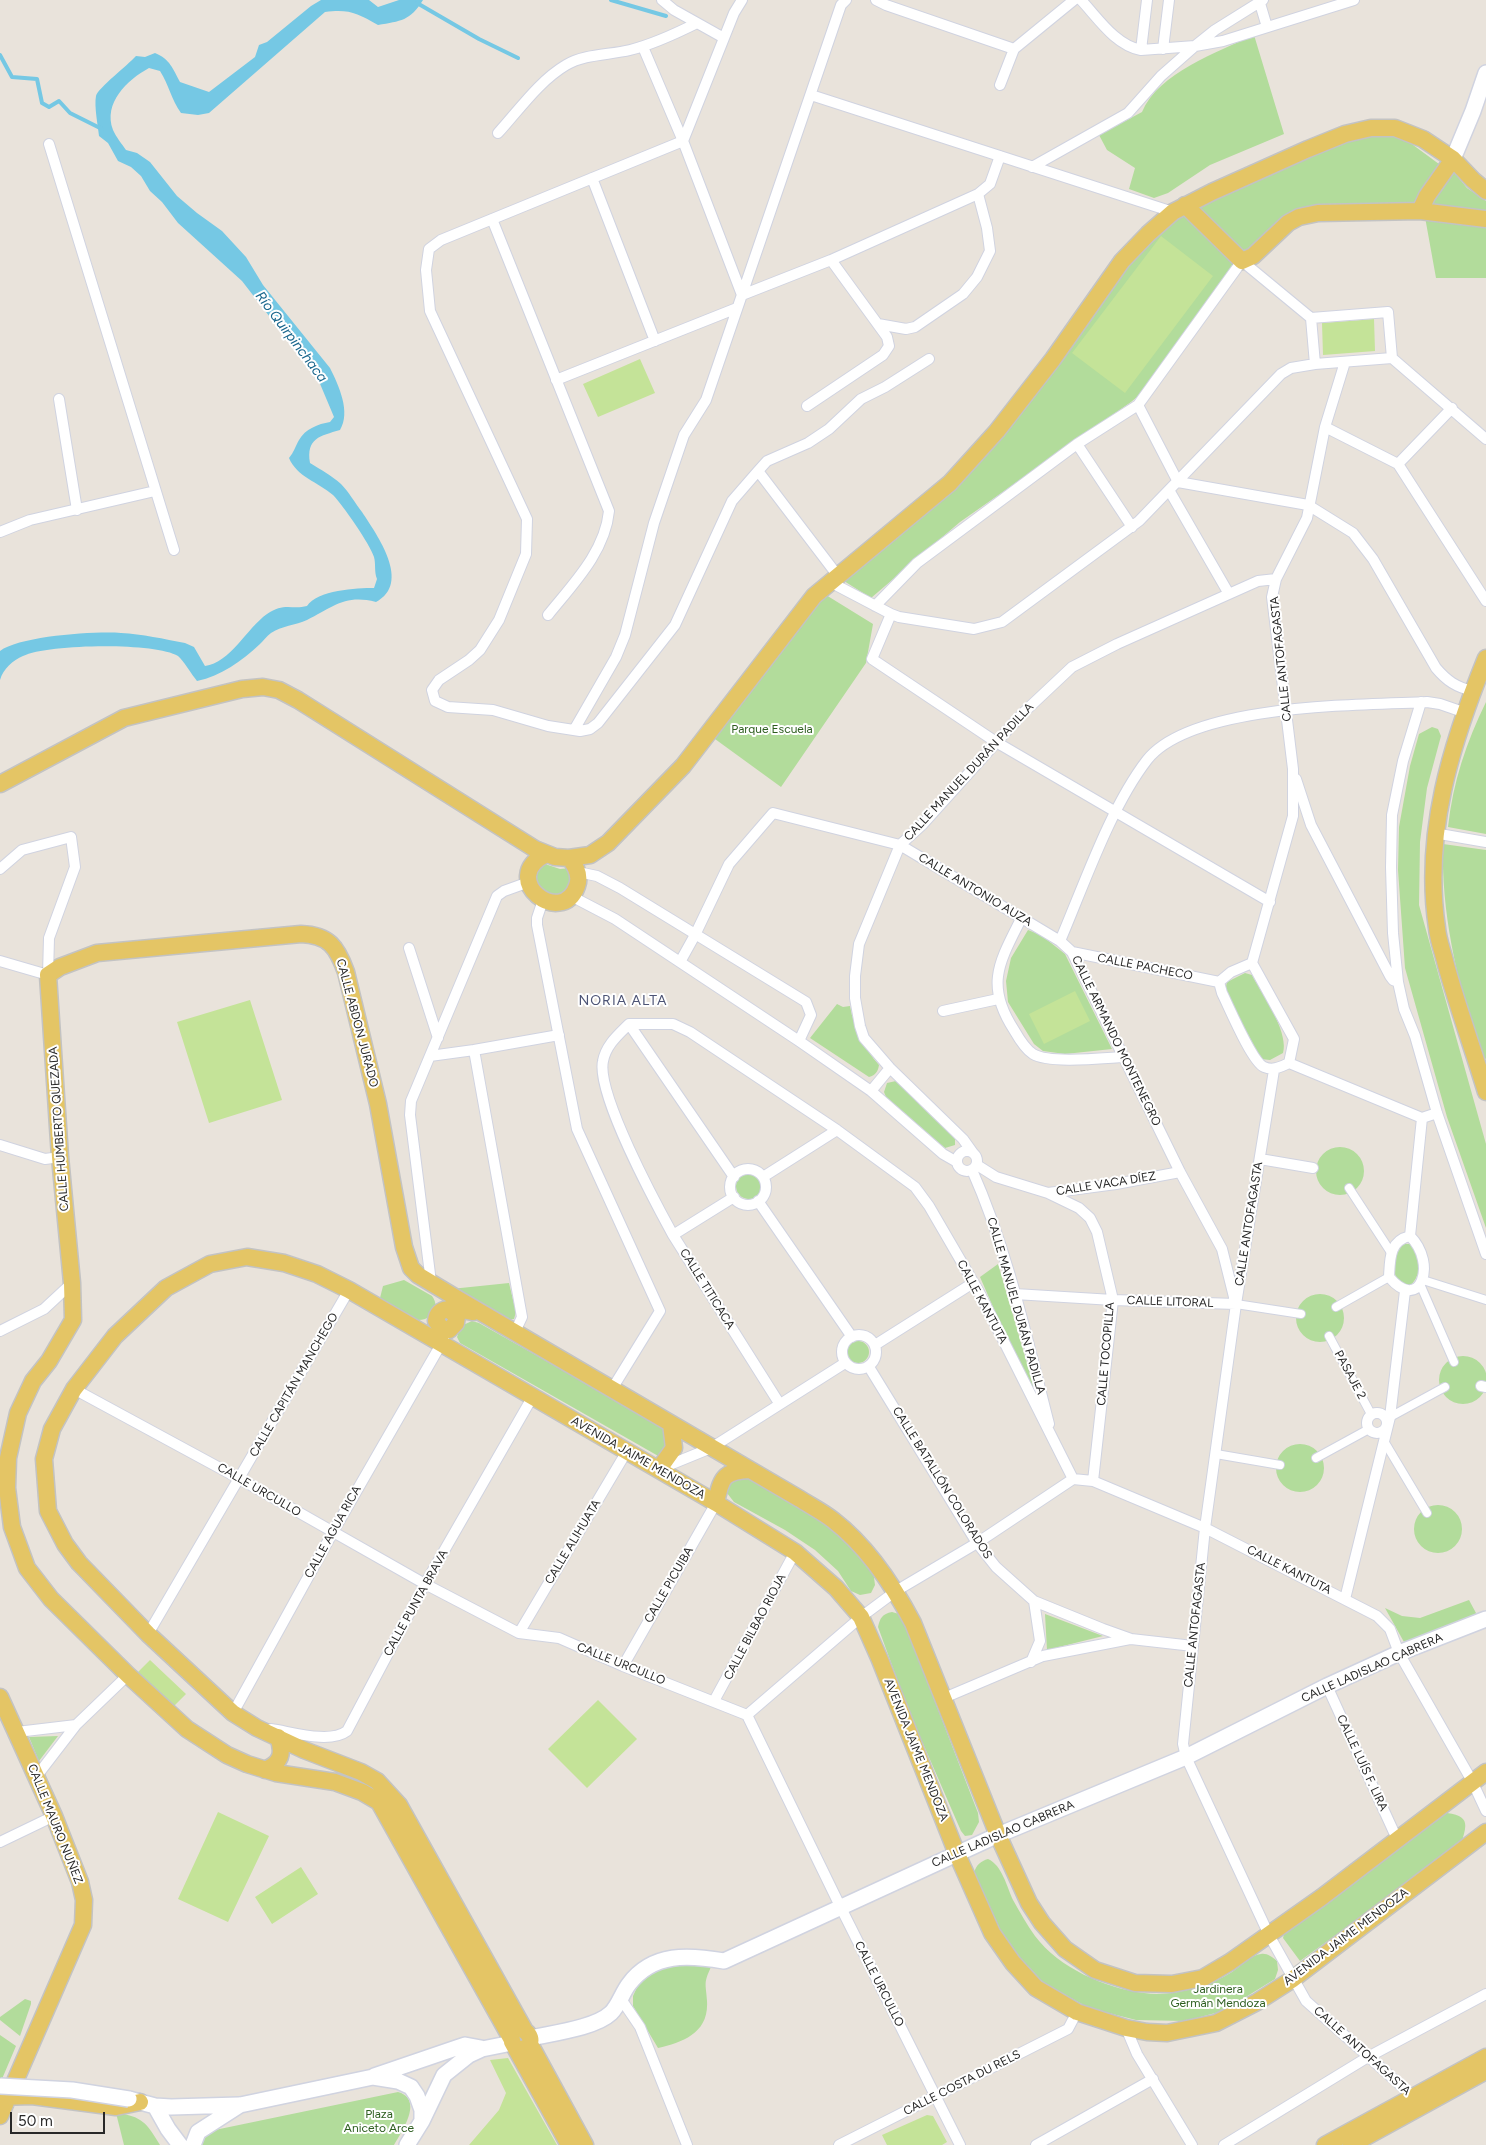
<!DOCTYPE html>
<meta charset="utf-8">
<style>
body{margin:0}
#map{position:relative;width:1486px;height:2145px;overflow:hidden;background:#e9e3db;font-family:Figtree,sans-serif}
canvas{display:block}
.scale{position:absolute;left:10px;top:2112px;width:95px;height:22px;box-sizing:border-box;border:2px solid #282828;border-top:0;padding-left:6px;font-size:15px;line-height:18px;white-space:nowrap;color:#282828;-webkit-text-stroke:4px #fff;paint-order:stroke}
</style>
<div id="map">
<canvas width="1486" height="2145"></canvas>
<div class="scale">50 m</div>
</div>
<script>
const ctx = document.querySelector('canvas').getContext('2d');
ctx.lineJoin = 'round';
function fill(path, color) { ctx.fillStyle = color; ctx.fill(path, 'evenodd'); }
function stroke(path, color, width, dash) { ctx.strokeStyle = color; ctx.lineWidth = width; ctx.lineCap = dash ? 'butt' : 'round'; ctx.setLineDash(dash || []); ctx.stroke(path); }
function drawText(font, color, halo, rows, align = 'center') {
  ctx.font = font + ' Figtree,sans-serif'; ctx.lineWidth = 4; ctx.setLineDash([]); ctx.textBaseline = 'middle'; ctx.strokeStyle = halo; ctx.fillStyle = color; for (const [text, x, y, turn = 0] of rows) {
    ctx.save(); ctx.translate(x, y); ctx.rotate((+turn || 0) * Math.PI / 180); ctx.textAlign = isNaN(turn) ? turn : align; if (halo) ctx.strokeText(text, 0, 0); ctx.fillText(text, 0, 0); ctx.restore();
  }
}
fill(new Path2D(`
 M1254,35l30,99 -74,31 -42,28 -14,5 -25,-9 6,-21 -28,-18 -8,-15 43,-23c16,-39 76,-60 112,-77z
 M1386,134l19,5 38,28 -22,35 -10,4 -91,3 -77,46 -48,-46 40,-20 117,-51z
 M1452,170l15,18 19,13v14l-37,-6 -15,-5 -2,-7z
 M1183,216l13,4 39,43 -92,129 -12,10 -171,120 -89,76 -27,-17 64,-53 56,-50 168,-218 36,-34z
 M1425,217l61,11v50h-50z
 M826,595l47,29 -7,39 -85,124 -66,-48 100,-134z
 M1486,702v132l-38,-7c5,-45 18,-84 38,-125z
 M1432,727l6,2 3,7 -14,52 -7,54 -1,63 67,239v84l-39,-111 -42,-149 -7,-98 1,-43 11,-61 9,-32z
 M1443,844l43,6v209l-6,-3c-21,-71 -39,-137 -37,-212z
 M542,863l18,6 11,-1 3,14 -13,15 -23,-7 -3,-17z
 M1028,930l13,5 24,19 47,95 -47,5 -22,-3 -9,-7 -26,-42 -2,-21 5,-23z
 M1245,973l7,2c10,19 37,56 31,78l-13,7 -9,-1 -36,-68 2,-9z
 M837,1004l6,3 7,-1c4,23 14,42 29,59 -1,6 -3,10 -10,12l-59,-39z
 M896,1081l59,58v6l-10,3 -59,-51 -2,-5 3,-9z
 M1316 1171a24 24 0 1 1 48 0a24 24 0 1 1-48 0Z
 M736 1186a13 13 0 1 1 26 0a13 13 0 1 1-26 0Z
 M1399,1244h13c9,13 10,30 -1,41h-10c-11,-14 -7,-25 -2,-41z
 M998,1264l38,130 -6,-2 -50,-115z
 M404,1280l28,16c9,12 0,24 -14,24l-38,-22 3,-12z
 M509,1283l7,29 -2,7 -8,1 -55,-31z
 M1296 1318a24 24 0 1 1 48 0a24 24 0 1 1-48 0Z
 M472,1321l7,2 186,105 6,17 -11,12 -200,-114 -3,-6 4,-11z
 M847 1352a11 11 0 1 1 22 0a11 11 0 1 1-22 0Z
 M1439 1380a24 24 0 1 1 48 0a24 24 0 1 1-48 0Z
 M1276 1468a24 24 0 1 1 48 0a24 24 0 1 1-48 0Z
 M744,1475l69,40 30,23 30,32 2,15 -4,8 -11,2 -9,-4 -13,-20 -23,-21 -30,-20 -51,-28 -7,-9 2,-10z
 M1414 1529a24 24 0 1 1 48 0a24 24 0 1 1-48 0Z
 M1469,1600l7,13 -2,5 -70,24 -19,-34 17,8 18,2z
 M892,1612l7,2 4,5 75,194 1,9 -7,13 -7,1 -4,-5 -53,-122 -30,-82c2,-9 4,-13 14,-15z
 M1045,1614l58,22 -56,14z
 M58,1736l-19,25 -10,-24z
 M1447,1813c23,3 20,12 14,31l-161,117 -17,-23 1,-4z
 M988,1859c14,6 19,28 25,41 7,12 14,25 22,36 24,32 70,52 109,57 27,4 65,-6 88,-21 8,-5 19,-17 29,-18 6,-1 11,3 16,7l1,9 -3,9 -52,32 -38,10 -49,-1 -47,-12 -45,-25 -37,-39 -33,-71c2,-8 7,-12 14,-14z
 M683,1963l28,4c-8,17 -5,17 -4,34 2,32 -24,41 -49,47l-25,-42v-10l6,-13 11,-8 13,-8z
 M25,1999l6,2v3l-11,32 -20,-16v-3z
 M0,2035l16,11 -14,33 -2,1z
 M398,2092c26,7 4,39 -4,53h-194l10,-14z
 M116,2113c26,3 31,10 44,32h-36z`), '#b2dc9b');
fill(new Path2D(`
 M1161,236l52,40 -88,117 -53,-40z
 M1374,319l1,32 -52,4 -1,-32z
 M640,359l15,34 -57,24 -15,-33z
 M1075,991l15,30 -46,23 -15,-30z
 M250,1000l32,100 -73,23 -32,-101z
 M150,1660l36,34 -13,13 -36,-34z
 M598,1700l39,39 -50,49 -39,-39z
 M218,1812l51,24 -41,86 -50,-23z
 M301,1867l17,27 -46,30 -17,-27z
 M508,2058l49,87h-88l30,-35 7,-17 -16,-33z
 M927,2115l6,1 14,26 -5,3h-55l-5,-10z`), '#c4e398');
fill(new Path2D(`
 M321,0h48l9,7 21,-7h24c-13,21 -22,21 -45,25 -21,-12 -29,-16 -53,-13l-116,101 -11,2 -17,-2c-10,-14 -12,-28 -21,-42l-11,-3c-22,12 -46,35 -36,62 3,7 9,14 13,20l11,3 13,9 27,34 20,17 25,18 24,26 17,28 67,83c9,18 21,44 10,62 -20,6 -34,8 -30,33 11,7 21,12 31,21 8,8 14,19 21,28 15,23 50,71 14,90 -31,-8 -43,5 -69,18 -11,5 -26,6 -36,13 -4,3 -8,8 -11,11 -18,17 -39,32 -63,37 -5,-6 -14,-21 -19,-25 -23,-14 -131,-12 -155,0 -10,4 -20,13 -23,24v-29c20,-15 95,-20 121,-18 21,1 43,6 64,10l9,4 11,19c25,-3 42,-38 62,-52 17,-12 25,-4 40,-8 10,-16 50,-18 67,-18l3,-9c-3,-7 -1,-15 -3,-22 -4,-13 -32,-53 -41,-62 -15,-13 -36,-18 -44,-37 5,-6 6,-11 10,-18 6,-11 19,-16 31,-18l4,-5 -16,-38 -76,-98 -64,-58 -16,-21 -12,-11 -9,-15 -10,-9 -13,-6 -10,-18 -9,-7c-1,-10 -5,-30 -3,-40 2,-8 32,-31 40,-40l9,1 10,-4c15,6 18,16 25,29l29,10 46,-35 4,-12 8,-3 44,-36z`), '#75c8e4');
stroke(new Path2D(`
 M611,0l55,16
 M417,3l62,36 39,19
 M0,55l12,22 25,2 5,24 7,4 10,-6 11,12 32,16`), '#75c8e4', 4);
const pedestrian = new Path2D(`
 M1349,1188l43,66
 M1423,1280l63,20
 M1420,1284l34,78
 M1236,1304l65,10
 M1336,1307l53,-30
 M1329,1336l42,78
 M1390,1417l55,-30
 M1384,1441l43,72
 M1216,1454l64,11
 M1316,1458l53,-29`);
const minor = new Path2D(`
 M662,0l12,10 50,28
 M876,0l10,5 128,44 60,-49
 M1081,0c17,18 34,45 60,50l54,-4 28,-5 131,-41
 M1259,0l8,27
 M643,47l40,94 51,-128 8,-13
 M1163,49l6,-49
 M1141,50l6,-50
 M1000,85l14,-36
 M811,95l362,117
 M498,133c21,-23 41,-52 68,-68 18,-11 43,-10 64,-15 24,-6 45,-16 67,-27
 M49,144l125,406
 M1032,167l96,-54 33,-37 34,-30 20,-16 48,-30
 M592,178l63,163
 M492,219l117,292c-4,41 -36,73 -61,104
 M878,324l28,5 9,-2 48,-33 14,-17 13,-26 -3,-23 -9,-34
 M1392,358l94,81
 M929,359l-44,28 -24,12 -32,30 -21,14 -41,18 -9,10 -26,30 -57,124 -77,98 -8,6 -10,2 -32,-5 -55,-16 -45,-3 -13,-6 -3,-11 7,-10 30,-20 11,-10 19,-30 27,-66 1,-35 -97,-208 -4,-41 3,-21 12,-9 242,-99 59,154 89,-35 147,-66 12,-10 10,-28
 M556,380l181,-72
 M59,399l18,111
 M1138,405l40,77 130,23 45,28 20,26 63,109c11,13 20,19 37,23
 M807,406l76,-51 6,-9 -2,-9 -56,-77
 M1325,427l73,37 88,137
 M1077,444l55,83
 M1398,464l54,-56
 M758,471l80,105
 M1169,490l60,104
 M0,532l30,-12 125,-29
 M830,582l61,32 8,3 75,12 28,-7 137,-101 142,-147 10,-6 24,-4
 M875,606l42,-43 160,-119 61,-39 104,-144 69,57 77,-6 4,46 -77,6 -4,-46
 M891,614l-19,45 124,83 274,160
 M1421,702l-18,59 -11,54 -1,52 2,66 5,49 6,27 11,27 22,77 49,141
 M574,730l42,-73 9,-22 29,-112 30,-88 22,-35 135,-395 5,-5
 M1296,779l15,46 79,151 3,4 5,2
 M1434,833l52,9
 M0,869l22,-19 49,-13 4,30 -26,71 -1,37 -48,-14
 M578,872l19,4 23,12 186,114 5,13 -12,26
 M571,896l44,23 184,122 72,50 72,63 14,8
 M543,900l-6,18v7l40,204 83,182 -48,78
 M1022,917c-22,44 -38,67 -8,113 4,7 11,19 19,24 16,10 71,4 90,3
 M409,948l29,90
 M1072,952l147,30
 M680,962l15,-27 34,-71 44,-51 127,32 160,96
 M1252,963l41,-147v-47l-21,-172 4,-18 31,-61 18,-91 20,-65
 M1252,963l42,76 -5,24c-9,4 -16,8 -25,4 -12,-5 -35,-60 -42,-74l-3,-11 12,-10z
 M943,1011l55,-12
 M629,1024l105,153
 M474,1050l48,267 -7,15
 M430,1056l44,-6 85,-15
 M1289,1063l133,55 15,-5
 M1274,1070l-38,234 -31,224 -22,216 3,13 83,178 37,66 110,98
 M871,1091l19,-23
 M0,1145l45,14 15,-2
 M957 1161a10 10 0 1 1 20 0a10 10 0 1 1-20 0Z
 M973,1153l-10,-14 -73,-71 -26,-30 -4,-12 -5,-28v-22l4,-32 41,-99 23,-21 99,-110 50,-47 45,-23 141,-63 18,-2
 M1260,1159l53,9
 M977,1165l19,12 52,16 68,-9 64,-12
 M730 1187a18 18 0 1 1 36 0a18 18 0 1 1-36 0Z
 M972,1170c36,81 55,169 77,254
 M763,1177l74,-47
 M1048,1193l31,15 11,10 7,14 16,68 -20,181
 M734,1197l-61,38 106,168
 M758,1201l94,136
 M673,1235c-17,-31 -77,-142 -70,-174 3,-16 15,-26 26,-37h44l17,8 147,98 78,57 14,19 50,86 94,187
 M1410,1236c28,28 10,78 -21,41 1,-18 0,-36 21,-41z
 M1410,1236l12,-118
 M431,1282l-21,-167 1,-14 86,-205 7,-5 25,-9
 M1015,1294l98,6 123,4
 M1235,1301l-13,-52 -42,-77 -108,-220 -12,-11c24,-56 50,-133 87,-181 44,-56 212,-55 280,-58l13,2 26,9
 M0,1331l44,-22 28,-26
 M842 1352a17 17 0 1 1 34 0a17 17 0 1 1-34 0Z
 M875,1345l98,-62
 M869,1367l108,176 19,24 38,34 69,28 28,10 62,7
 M1481,1386l5,1
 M74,1389l166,90 185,105 94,49 40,5 64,28 124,49 93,191 120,239
 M1367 1423a10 10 0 1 1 20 0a10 10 0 1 1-20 0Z
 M662,1468l49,-20 134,-85
 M1073,1479l20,2 112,47 172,88 13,13 9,24 73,128 14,30
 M1345,1599l45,-182 15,-126
 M519,1633l108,-182
 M148,1634l201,-344
 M1031,1662l9,-21 -6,-40
 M623,1666l93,-163
 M1327,1686l70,153
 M944,1698l99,-42 87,-17
 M714,1701l81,-149
 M233,1713l100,-181 111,-193
 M747,1715l114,-98 35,-26 81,-48 96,-64
 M271,1729c21,3 59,15 76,2l78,-147 108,-188
 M17,1732l59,-7
 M36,1777l40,-52 52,-50
 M0,1842l54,-26
 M621,1999l19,28 47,118
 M1126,2028l11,26 55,91
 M839,2145l229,-116 9,-17
 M1036,2145l117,-66
 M1224,2145l144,-88 118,-63`);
const secondary = new Path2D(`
 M1453,159l20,-48 13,-38
 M531,2038c22,-5 64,-10 80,-25 8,-8 11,-20 18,-29 24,-32 60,-29 95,-23l274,-126 188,-78 141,-71 72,-33 87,-34
 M374,2076l85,-29 6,-2 16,3
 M129,2099l26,7 16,1 68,-2
 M155,2106l13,23 12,16
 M193,2145l5,-13 42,-27 133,-28 25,4 13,6 6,9 5,14v11
 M407,2145l15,-24 22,-46 25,-20 13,-6 30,-6`);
const primary = new Path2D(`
 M1185,205l57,56 11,-5 35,-33 11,-6 19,-4 102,-2 66,8
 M1420,211l7,-15 26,-37
 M1486,658c-35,86 -63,176 -49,270 1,12 6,24 9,37 12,43 27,84 40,127
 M0,784l124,-66 118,-29 21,-2 16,3 19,10 237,149 20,8 14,1 21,-3 18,-12 75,-77 131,-170 136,-113 47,-52 56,-72 69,-98 26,-27 25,-22 39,-20 96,-43 37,-15 26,-6h24l28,11 30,20 20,21 13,11
 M546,854c-49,25 16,75 31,32 4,-11 -1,-20 -8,-28
 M449,1310l8,6 -1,7 -7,7 -7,-1 -6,-8c2,-18 24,-11 37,-9
 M659,1469l15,-21 -3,-24
 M716,1503c5,-25 7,-32 34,-33
 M0,1697l54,119 26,66 4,18 -1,25 -83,191
 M265,1770c16,-7 19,-16 13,-33
 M512,2040l-133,-238 -17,-10 -27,-10 -59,-9 -29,-9 -20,-9 -40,-26 -59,-54 -77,-76 -24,-31 -15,-41 -5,-39 1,-30 10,-45 15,-32 16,-20 24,-41 -1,-37 -12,-126 -12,-182 12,-8 37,-14 204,-19c28,1 36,13 45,38l32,132 26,143 7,21 7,7 40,24 342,200c11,7 23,13 33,21 35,27 60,65 80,103l85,212 31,68 13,20 23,26 30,21 40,13 37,1 31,-6 27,-16 92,-65 164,-125
 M512,2042l57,103
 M530,2044l55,101
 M516,2048c13,4 20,-9 9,-17l-126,-226 -22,-24 -16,-9 -57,-22 -47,-22 -24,-15 -85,-79 -69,-71 -14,-19 -17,-33 -4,-52 8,-30 22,-40 41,-53 51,-48 44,-24 37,-7 37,6 33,11 32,16 367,213 79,49 41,36 25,29 19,43 77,194 35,79 21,30 23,25 41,24 49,16 21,4 20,1 49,-10 41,-21 36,-23 193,-147
 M0,2097l32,-1 84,11 24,-5
 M1325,2145l161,-88
 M1351,2145l135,-74`);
stroke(pedestrian, '#d0d3e0', 10);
stroke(minor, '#d0d3e0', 12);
stroke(secondary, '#d0d3e0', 18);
stroke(primary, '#c3c3c3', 19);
stroke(pedestrian, '#fff', 8);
stroke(minor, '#fff', 10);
stroke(secondary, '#fff', 15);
stroke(primary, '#e4c565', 16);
const secondaryBridge = new Path2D(`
 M0,2086l72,4 57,9`);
stroke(secondaryBridge, '#d0d3e0', 18, []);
stroke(secondaryBridge, '#fff', 15);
drawText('12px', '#282828', '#fff', [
 ["CALLE ANTOFAGASTA",1281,659,-96],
 ["CALLE MANUEL DURÁN PADILLA",969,772,-47],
 ["CALLE ANTONIO AUZA",975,890,31],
 ["CALLE PACHECO",1145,967,11],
 ["CALLE ABDON JURADO",357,1023,75],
 ["CALLE ARMANDO MONTENEGRO",1116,1041,64],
 ["CALLE HUMBERTO QUEZADA",59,1129,-94],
 ["CALLE VACA DÍEZ",1106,1184,-9],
 ["CALLE ANTOFAGASTA",1249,1224,-81],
 ["CALLE TITICACA",707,1289,58],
 ["CALLE KANTUTA",982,1302,62],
 ["CALLE LITORAL",1170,1302,2],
 ["CALLE MANUEL DURÁN PADILLA",1016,1306,74],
 ["CALLE TOCOPILLA",1106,1354,-85],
 ["PASAJE 2",1350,1375,62],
 ["CALLE CAPITÁN MANCHEGO",294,1385,-60],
 ["AVENIDA JAIME MENDOZA",638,1458,30],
 ["CALLE BATALLÓN COLORADOS",942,1483,58],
 ["CALLE URCULLO",259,1490,30],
 ["CALLE AGUA RICA",333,1532,-61],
 ["CALLE ALIHUATA",573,1542,-59],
 ["CALLE KANTUTA",1289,1570,27],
 ["CALLE PICUIBA",669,1585,-60],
 ["CALLE PUNTA BRAVA",416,1603,-61],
 ["CALLE ANTOFAGASTA",1195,1625,-84],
 ["CALLE BILBAO RIOJA",755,1627,-62],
 ["CALLE URCULLO",621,1664,22],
 ["CALLE LADISLAO CABRERA",1372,1668,-24],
 ["AVENIDA JAIME MENDOZA",916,1750,68],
 ["CALLE LUÍS F. LIRA",1362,1763,65],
 ["CALLE MAURO NUÑEZ",55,1824,68],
 ["CALLE LADISLAO CABRERA",1003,1834,-23],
 ["AVENIDA JAIME MENDOZA",1346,1937,-37],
 ["CALLE URCULLO",879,1984,63],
 ["CALLE ANTOFAGASTA",1362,2051,42],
 ["CALLE COSTA DU RELS",962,2083,-27]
]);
drawText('12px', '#2d5e1f', '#fff', [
 ["Parque Escuela",772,729],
 ["Jardinera",1218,1989],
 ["Germán Mendoza",1218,2003],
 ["Plaza",379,2114],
 ["Aniceto Arce",379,2128]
]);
drawText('italic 14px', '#18668c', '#fff', [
 ["Río Quirpinchaca",291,337,53]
]);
ctx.letterSpacing = '1px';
drawText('14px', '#4d5475', '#fff', [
 ["NORIA ALTA",623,1001]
]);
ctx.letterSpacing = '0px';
</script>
